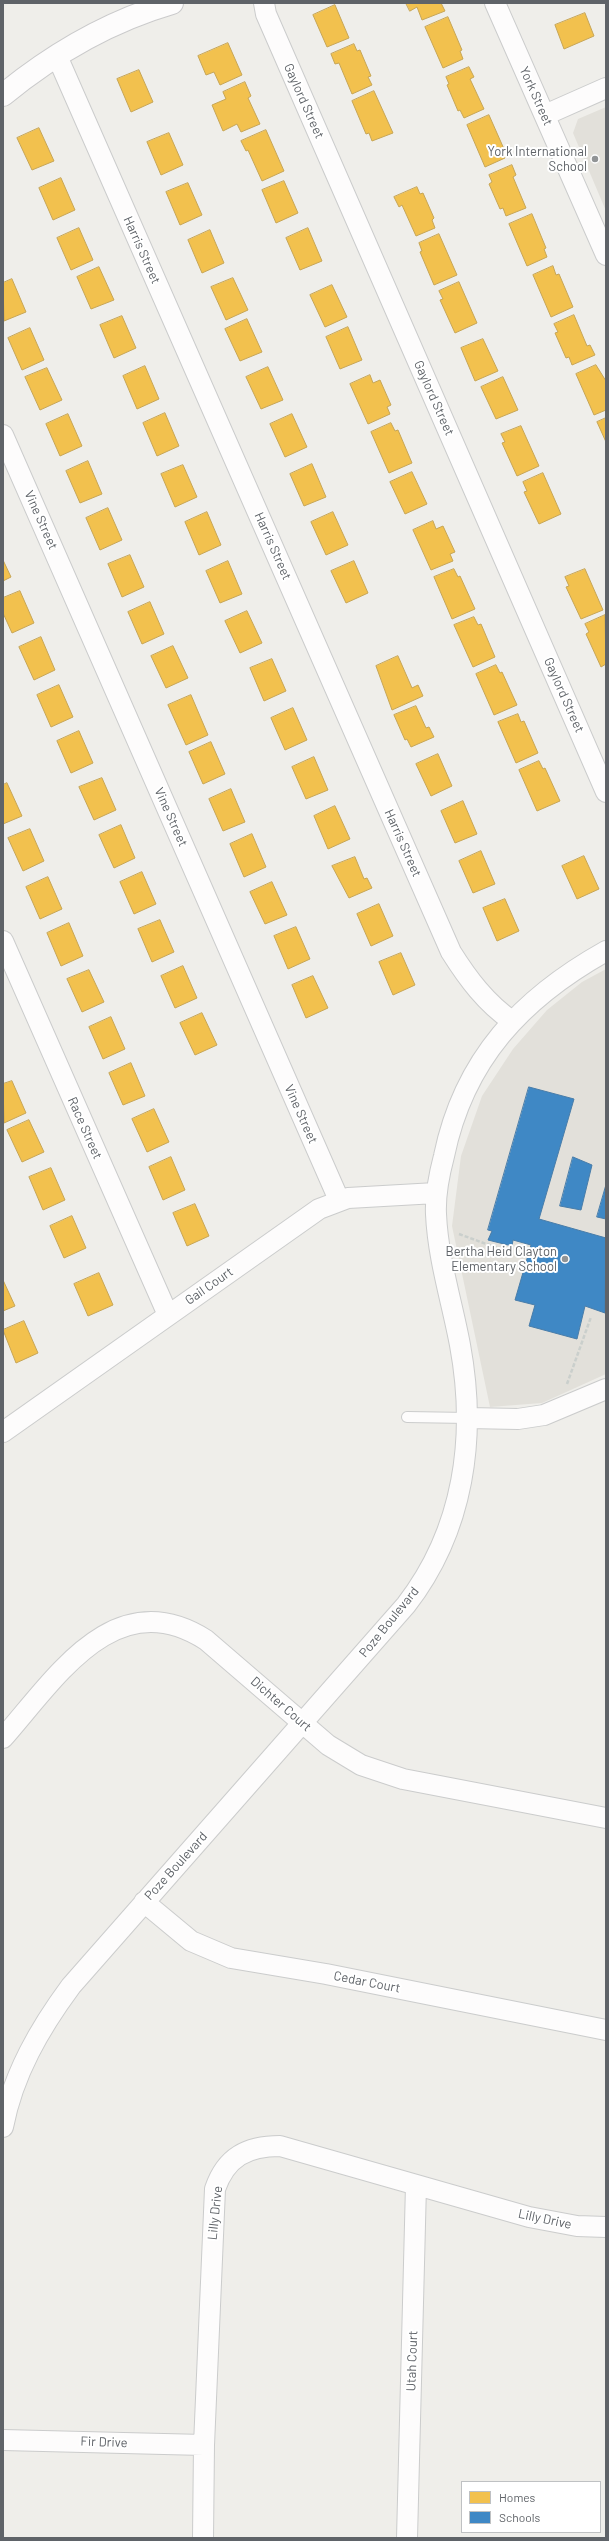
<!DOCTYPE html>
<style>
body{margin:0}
#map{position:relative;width:609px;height:2541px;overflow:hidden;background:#efeeea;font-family:Barlow,sans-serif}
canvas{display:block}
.frame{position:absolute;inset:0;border:4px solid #5f6368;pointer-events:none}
.legend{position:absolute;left:461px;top:2481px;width:140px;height:52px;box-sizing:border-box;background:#fff;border:1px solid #bfc1c3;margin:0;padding:5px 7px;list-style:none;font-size:12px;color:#5f6368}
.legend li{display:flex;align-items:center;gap:8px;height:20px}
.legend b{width:20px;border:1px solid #bfc1c3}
</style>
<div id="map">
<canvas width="609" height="2541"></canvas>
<div class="frame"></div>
<ul class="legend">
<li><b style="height:11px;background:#f2c14e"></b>Homes</li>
<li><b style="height:11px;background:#3f88c5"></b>Schools</li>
</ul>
</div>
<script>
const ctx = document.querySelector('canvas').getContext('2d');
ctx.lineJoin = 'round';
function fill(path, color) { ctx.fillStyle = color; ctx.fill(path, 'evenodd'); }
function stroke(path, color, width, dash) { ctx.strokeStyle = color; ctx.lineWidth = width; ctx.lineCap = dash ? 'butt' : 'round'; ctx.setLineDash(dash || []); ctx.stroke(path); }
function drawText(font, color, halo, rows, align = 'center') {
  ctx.font = font + ' Barlow,sans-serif'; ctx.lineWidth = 4; ctx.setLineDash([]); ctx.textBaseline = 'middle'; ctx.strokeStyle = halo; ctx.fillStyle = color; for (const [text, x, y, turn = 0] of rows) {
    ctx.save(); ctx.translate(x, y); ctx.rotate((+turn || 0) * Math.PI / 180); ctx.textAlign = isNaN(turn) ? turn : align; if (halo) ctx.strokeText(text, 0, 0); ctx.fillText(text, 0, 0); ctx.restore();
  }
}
fill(new Path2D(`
 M606,107v104l-33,-78 5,-14z
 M606,969v405l-64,29 -52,4 -38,-181 9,-70 21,-60 31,-47 34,-39 35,-28z`), '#e2e0da');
const homes = new Path2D(`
 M406,3h35l4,8 -23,9 -5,-13 -7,4z
 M335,5l14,33 -22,9 -14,-32z
 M585,13l9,23 -30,13 -9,-24z
 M448,17l14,33 -2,1 3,8 -20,9 -18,-41z
 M228,43l14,32 -22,10 -6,-13 -8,3 -8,-19z
 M354,44l3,7 3,-1 11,26 -3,1 4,8 -20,9 -13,-31 -4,1 -4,-10z
 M469,67l5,10 -4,2 14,30 -20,9 -4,-8 -2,1 -11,-26 2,-1 -3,-7z
 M139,70l14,32 -22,10 -14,-33z
 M245,82l6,14 -3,2 12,26 -19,8 -4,-8 -14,7 -11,-26 14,-6 -3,-7z
 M374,91l19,42 -21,8 -3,-8 -3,1 -14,-33z
 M489,115l15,34 -3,1 4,8 -20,9 -18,-42z
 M39,128l15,33 -22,9 -15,-32z
 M266,130l18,41 -22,10 -14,-31 -2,1 -5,-10z
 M169,133l14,32 -22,10 -14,-33z
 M512,165l4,10 -3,2 13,31 -20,8 -3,-8 -3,1 -11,-25 3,-2 -3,-7z
 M61,178l14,32 -22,10 -14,-32z
 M284,181l14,32 -22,10 -14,-33z
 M188,183l14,32 -22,10 -14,-33z
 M417,187l3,7 3,-1 11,25 -2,2 3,8 -19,8 -14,-31 -3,2 -5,-10z
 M532,214l14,34 -2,1 3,8 -20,9 -18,-42z
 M79,228l14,32 -22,10 -14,-32z
 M308,228l14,33 -22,9 -14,-32z
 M210,230l14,33 -22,10 -14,-33z
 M439,234l18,41 -23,10 -14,-33 2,-1 -3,-8z
 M553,266l3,9 3,-1 14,33 -22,10 -18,-42z
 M99,267l15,33 -23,9 -14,-32z
 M233,278l15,32 -22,10 -15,-33z
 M12,279l14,33 -22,9 -1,-38z
 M459,282l18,41 -22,10 -15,-33 3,-1 -4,-8z
 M332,285l15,32 -22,10 -15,-32z
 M574,315l13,31 3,-1 5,10 -23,10 -3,-8 -3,1 -11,-25 3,-1 -4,-8z
 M122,316l14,32 -22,10 -14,-33z
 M247,319l15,33 -22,9 -15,-32z
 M348,327l14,33 -22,9 -14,-32z
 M30,328l14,32 -22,10 -14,-32z
 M483,339l15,32 -23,10 -14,-33z
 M596,365l10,16v29l-12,5 -18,-41z
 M145,366l14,33 -22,10 -14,-33z
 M268,367l15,33 -22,9 -15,-32z
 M47,368l15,32 -22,10 -15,-33z
 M370,375l3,8 7,-3 11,25 -4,2 3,7 -22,10 -18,-40z
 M503,377l15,33 -22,9 -15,-32z
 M165,413l14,33 -22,10 -14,-33z
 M68,414l14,32 -22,10 -14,-32z
 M292,414l15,33 -22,10 -15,-33z
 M606,418v24l-9,-20z
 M391,423l4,8 3,-1 14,33 -23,10 -18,-41z
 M521,426l18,40 -22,10 -15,-33 3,-1 -4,-8z
 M88,461l14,33 -22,9 -14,-32z
 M312,464l14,33 -22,9 -14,-32z
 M183,465l14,32 -22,10 -14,-33z
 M412,472l15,32 -22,10 -15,-32z
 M543,473l18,41 -22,10 -15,-32 3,-1 -4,-9z
 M108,508l14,32 -22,10 -14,-32z
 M207,512l14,33 -22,10 -14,-33z
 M333,512l15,33 -22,10 -15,-33z
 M433,521l3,8 7,-3 12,26 -5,2 3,7 -22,9 -18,-40z
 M130,555l14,32 -22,10 -14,-33z
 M3,560l8,17 -8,4z
 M228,561l14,33 -22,9 -14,-32z
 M354,561l14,32 -22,10 -15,-32z
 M454,569l4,8 2,-1 15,33 -23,10 -18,-42z
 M585,569l18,41 -22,9 -15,-32 3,-1 -4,-9z
 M20,591l14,32 -22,10 -9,-20v-15z
 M150,602l14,32 -22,10 -14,-32z
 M247,611l15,32 -22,10 -15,-32z
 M605,615l1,49 -5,3 -15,-33 3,-2 -4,-8z
 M474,617l4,8 3,-1 14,33 -22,10 -19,-42z
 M41,637l14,33 -21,10 -15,-33z
 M173,646l15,32 -22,10 -15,-32z
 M398,656l14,32 6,-3 5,11 -31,14 -16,-44z
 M272,659l14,32 -22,10 -14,-33z
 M496,665l4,8 2,-1 15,33 -23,10 -18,-41z
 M59,685l14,32 -22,10 -14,-32z
 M191,695l17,40 -22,10 -18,-40z
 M416,706l10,22 3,-1 5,10 -23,10 -4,-8 -2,1 -11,-25z
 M293,708l14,32 -22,10 -14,-32z
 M518,714l3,8 3,-1 14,32 -22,10 -18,-41z
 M79,731l14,32 -22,10 -14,-32z
 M211,742l14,32 -22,10 -14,-32z
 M438,754l14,32 -21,10 -15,-32z
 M314,757l14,33 -22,9 -14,-32z
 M539,761l4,8 2,-1 15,33 -23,10 -18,-41z
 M102,778l14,32 -22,10 -15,-33z
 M7,783l15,33 -19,8v-39z
 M231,789l14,33 -22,9 -14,-32z
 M463,801l14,33 -22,9 -14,-32z
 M335,806l15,33 -22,10 -14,-33z
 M121,825l14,33 -21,10 -15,-33z
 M30,829l14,32 -21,10 -15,-33z
 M252,834l14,33 -22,10 -14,-33z
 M481,851l14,33 -22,9 -14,-32z
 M584,856l15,33 -22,10 -15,-33z
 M355,857l9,22 3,-1 5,10 -23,10 -17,-32z
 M142,872l14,32 -22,10 -14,-32z
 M48,877l14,32 -22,10 -14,-32z
 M272,882l15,33 -22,9 -15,-32z
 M505,899l14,32 -22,10 -14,-33z
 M379,904l14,32 -22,10 -14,-32z
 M160,920l14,32 -22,10 -14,-33z
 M69,923l14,33 -22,10 -14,-33z
 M296,927l14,32 -22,10 -14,-33z
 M401,953l14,32 -22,10 -14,-33z
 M183,966l14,32 -22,10 -14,-32z
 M89,970l15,32 -22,10 -15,-33z
 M313,976l15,32 -22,10 -14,-33z
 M202,1013l15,32 -22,10 -15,-32z
 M111,1017l14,32 -22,10 -14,-32z
 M131,1063l14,33 -22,9 -14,-32z
 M12,1081l14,32 -22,10 -1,-39z
 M154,1109l15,33 -22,10 -15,-33z
 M29,1120l15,32 -22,10 -15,-32z
 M171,1157l14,33 -22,10 -14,-33z
 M51,1168l14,32 -22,10 -14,-33z
 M195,1204l14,32 -22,10 -14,-33z
 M72,1216l14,32 -22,10 -14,-32z
 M99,1273l14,32 -25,11 -14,-32z
 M3,1280l12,26 -12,5z
 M24,1321l14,32 -22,10 -13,-33z`);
fill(homes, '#f2c14e');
stroke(homes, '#c6a556', 1);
const schools = new Path2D(`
 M529,1087l45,12 -35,120 67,19 -1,75 -20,-7 -8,33 -48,-13 6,-21 -20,-5 16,-55 -18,-5 -1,6 -24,-6 4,-9 -4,-1z
 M573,1157l19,8 -11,45 -21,-4z
 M606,1185v34l-9,-2z`);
fill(schools, '#3f88c5');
stroke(schools, '#497da9', 1);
const lane = new Path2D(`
 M407,1417l61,1`);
const street = new Path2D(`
 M264,3l2,11 340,778
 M495,3l111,252
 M57,56l394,896c17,27 35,51 61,69
 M545,115l61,-27
 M3,435l336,765
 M3,941l165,374
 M468,1418l50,1 26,-4 62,-26
 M3,1432l316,-223 29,-11 88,-5
 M3,1738c53,-60 112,-156 203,-98l122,105 33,20 42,14 203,39
 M144,1902l47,39 40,17 95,16 280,56
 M3,2127c10,-53 37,-99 68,-141l335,-381c58,-75 71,-168 54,-260 -8,-43 -22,-86 -24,-131 -1,-20 3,-39 8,-58 20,-97 78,-158 162,-205
 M3,2440l201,5
 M203,2538l1,-93 11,-256c11,-32 32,-43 65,-43l249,71 48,9 29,1
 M407,2538l9,-353`);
const secondary = new Path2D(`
 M3,95c50,-41 107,-74 169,-92`);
stroke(lane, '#cbcccc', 12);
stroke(street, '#cbcccc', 22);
stroke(secondary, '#cacacb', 24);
stroke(new Path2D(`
 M459,1234l52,19
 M567,1384l24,-67`), '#cacfcc', 2.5, [4, 2]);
stroke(lane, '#fdfcfc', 10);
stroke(street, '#fdfcfc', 20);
stroke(secondary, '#fdfcfc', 22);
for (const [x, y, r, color] of [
 [595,159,4,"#919496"],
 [565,1259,4,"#919496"]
]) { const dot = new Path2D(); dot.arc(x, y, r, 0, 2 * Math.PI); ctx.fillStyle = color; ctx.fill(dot); stroke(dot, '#fff', 1.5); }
drawText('13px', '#5f6368', '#fff', [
 ["York Street",536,96,66],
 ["Gaylord Street",304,101,66],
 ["Harris Street",142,250,66],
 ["Gaylord Street",434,398,66],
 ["Vine Street",41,520,66],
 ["Harris Street",273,546,66],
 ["Gaylord Street",564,695,66],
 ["Vine Street",171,817,66],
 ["Harris Street",403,843,66],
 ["Vine Street",301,1114,66],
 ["Race Street",85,1128,66],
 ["Gail Court",209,1286,-35],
 ["Poze Boulevard",389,1622,-51],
 ["Dichter Court",281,1704,41],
 ["Poze Boulevard",176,1866,-48],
 ["Cedar Court",367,1982,11],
 ["Lilly Drive",215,2213,-84],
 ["Lilly Drive",545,2219,12],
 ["Utah Court",412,2361,-88],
 ["Fir Drive",104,2442,2]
]);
drawText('13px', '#5f6368', '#fff', [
 ["York International",587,152],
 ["School",587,167],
 ["Bertha Heid Clayton",557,1252],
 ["Elementary School",557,1267]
], 'right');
</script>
